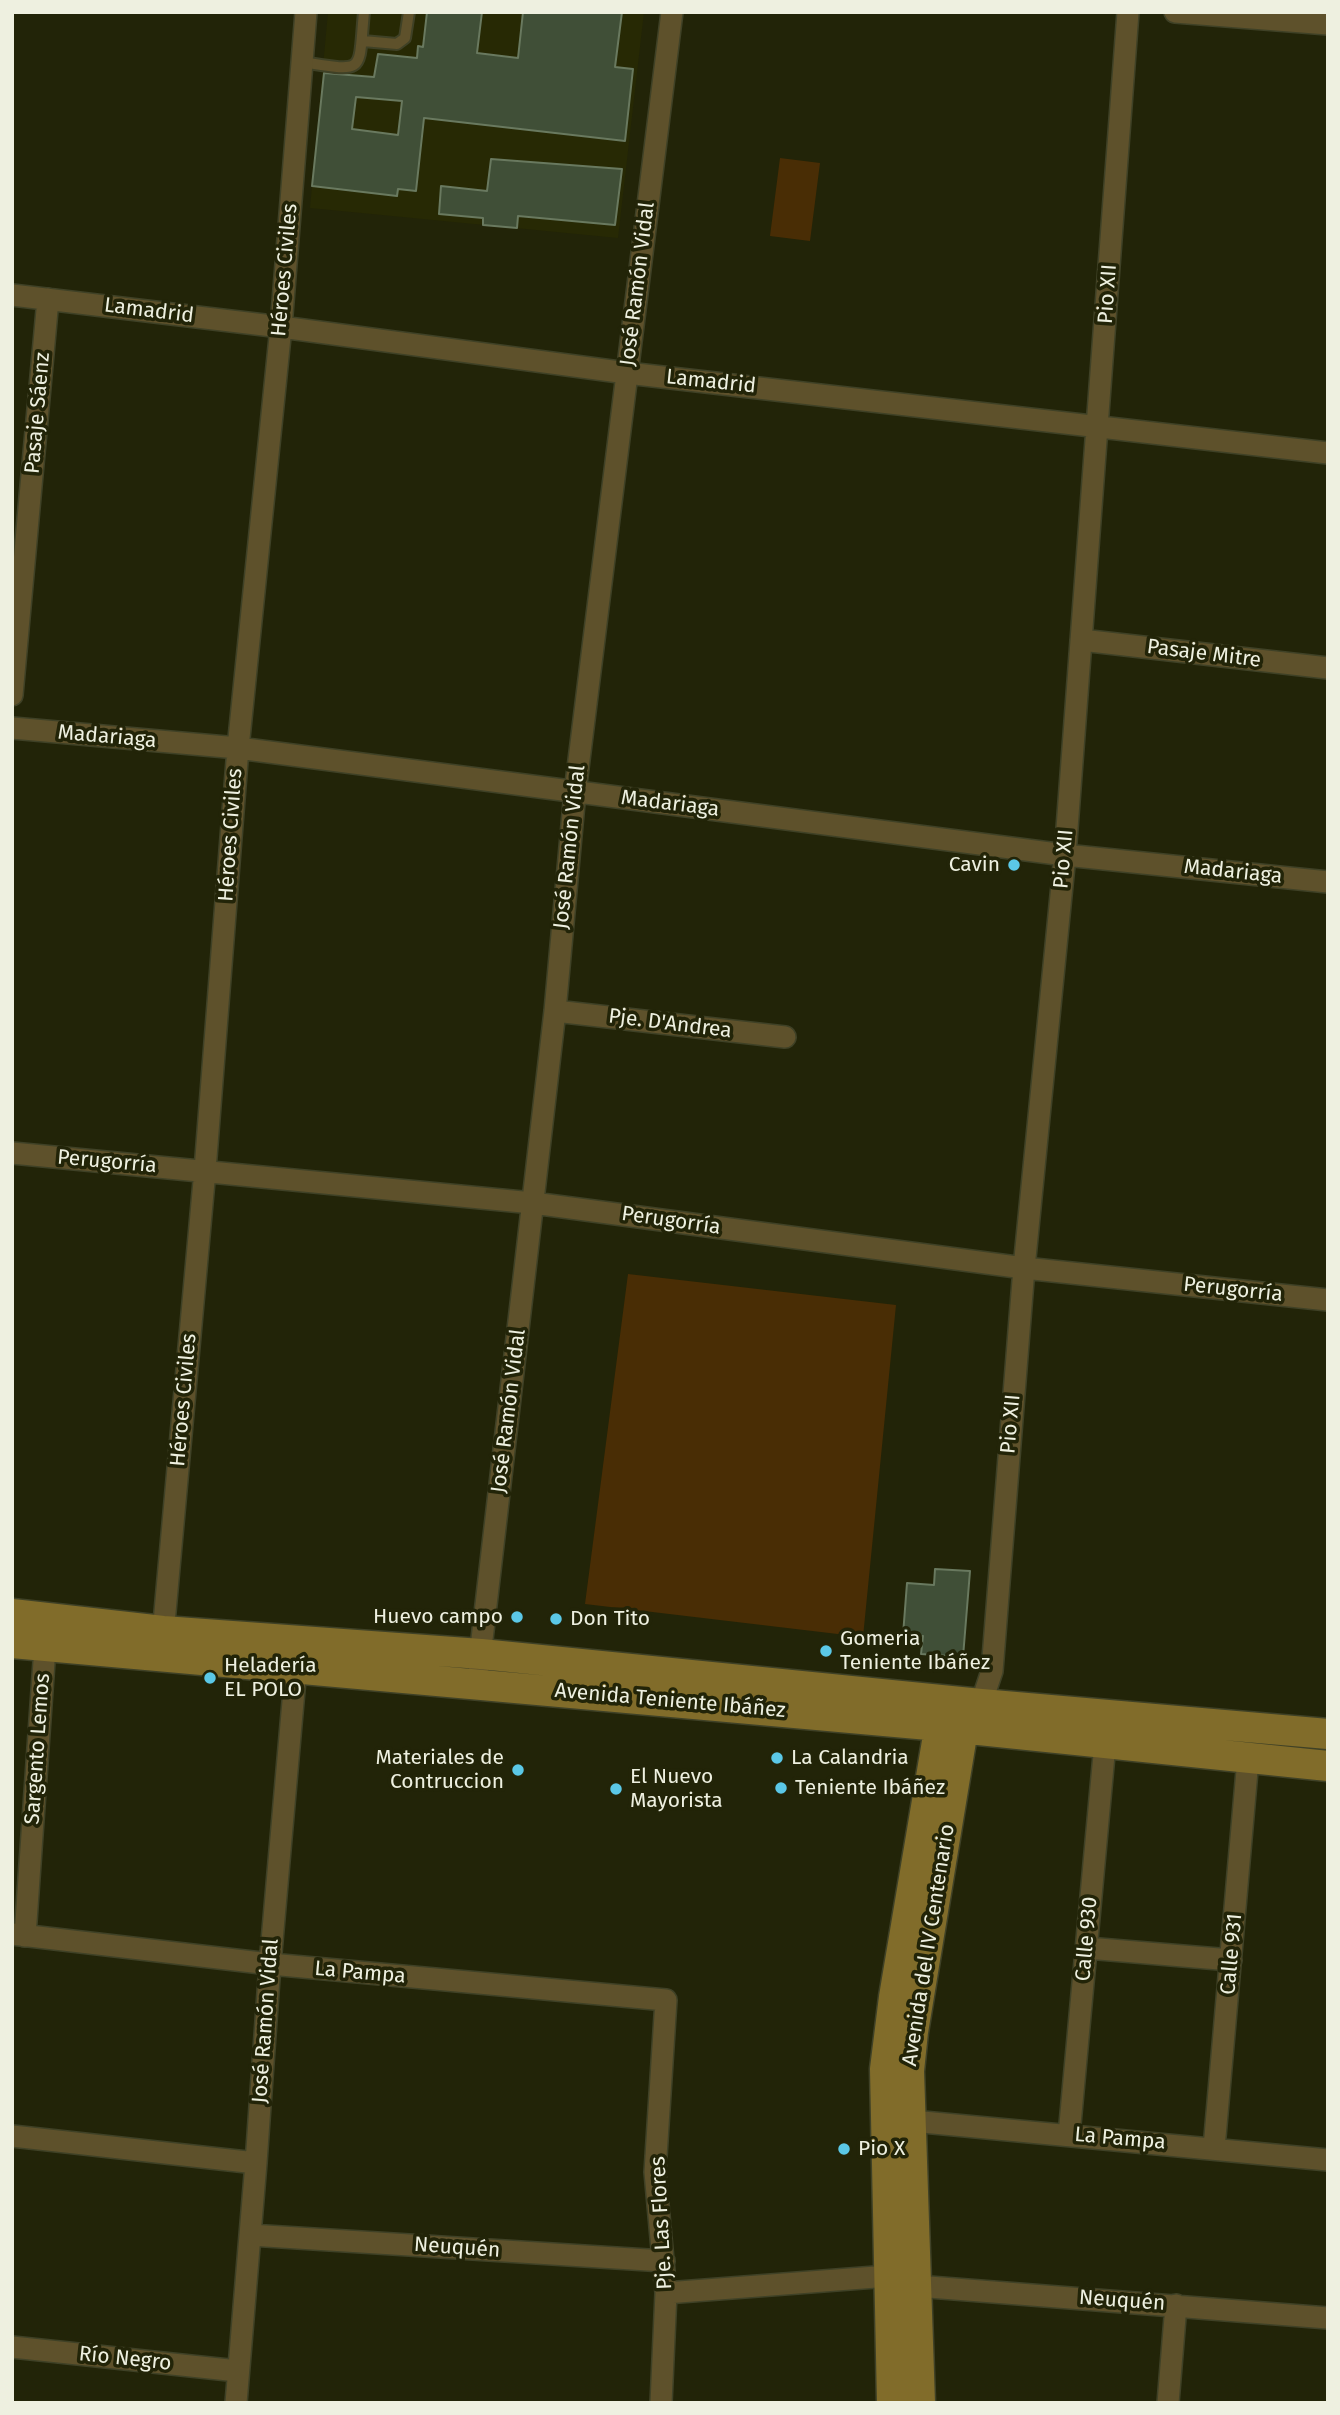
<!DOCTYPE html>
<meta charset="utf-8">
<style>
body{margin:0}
#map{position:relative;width:1340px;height:2415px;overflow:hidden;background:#222408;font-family:"Fira Sans",sans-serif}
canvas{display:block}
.frame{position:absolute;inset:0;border:14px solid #eef0e0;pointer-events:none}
</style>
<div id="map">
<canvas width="1340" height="2415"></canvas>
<div class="frame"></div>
</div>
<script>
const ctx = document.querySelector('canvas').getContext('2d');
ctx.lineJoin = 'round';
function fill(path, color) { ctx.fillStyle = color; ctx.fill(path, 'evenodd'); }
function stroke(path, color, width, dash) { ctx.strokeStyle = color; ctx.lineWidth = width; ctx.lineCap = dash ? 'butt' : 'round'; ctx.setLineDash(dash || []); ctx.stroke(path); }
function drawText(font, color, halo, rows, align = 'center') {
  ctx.font = font + ' "Fira Sans",sans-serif'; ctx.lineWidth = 7; ctx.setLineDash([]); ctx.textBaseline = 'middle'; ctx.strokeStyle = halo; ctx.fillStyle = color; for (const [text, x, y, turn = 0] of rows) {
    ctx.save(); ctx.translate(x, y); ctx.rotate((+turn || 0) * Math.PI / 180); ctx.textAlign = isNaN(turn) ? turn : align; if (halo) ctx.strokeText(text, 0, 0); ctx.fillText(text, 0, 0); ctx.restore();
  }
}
fill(new Path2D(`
 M328,12h316l-26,226 -308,-30z`), '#272904');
fill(new Path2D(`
 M780,158l40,5 -10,78 -40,-5z
 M628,1274l268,31 -33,332 -278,-33z`), '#492d05');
const building = new Path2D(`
 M427,12h55l-5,41 41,5 5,-46h99l-7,55 18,2 -8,72 -201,-23 -8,73 -18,-2 -1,7 -85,-10 12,-113 50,4 4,-23 39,4 1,-12 5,1zM356,97l46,4 -4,34 -46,-6z
 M491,159l131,10 -7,56 -97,-9 -1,12 -34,-3v-7l-44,-4 2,-28 46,5z
 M935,1569l35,2 -7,86 -42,-3 2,-18 -20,-1 4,-52 27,2z`);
fill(building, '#404f37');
stroke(building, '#69795f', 2);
const lane = new Path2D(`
 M363,41l34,3 8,-6 4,-26
 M302,62c65,10 56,12 62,-50`);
const street = new Path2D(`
 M1175,12l153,12
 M12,295l269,32 346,46 701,80
 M1081,640l247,28
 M12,695l36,-396
 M12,728l226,20 827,107 263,27
 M555,1011l230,26
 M12,1153l521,50 491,65 304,32
 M162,1645l43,-475 33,-422 43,-421 25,-315
 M479,1665l76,-654 20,-219 97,-780
 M981,1704l11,-33 32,-403 41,-413 63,-843
 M12,1934l258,30 396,36 -11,172 11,121 -5,110
 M25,1936l20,-289
 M1087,1948l144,12
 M912,2121l416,39
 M1069,2135l36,-391
 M12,2136l244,27
 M1214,2148l34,-389
 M250,2235l414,26
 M916,2286l412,32
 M666,2293l223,-17
 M12,2347l226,24
 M236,2403l20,-240 14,-199 27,-308
 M1168,2403l8,-98`);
const secondary = new Path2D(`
 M12,1614l151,17 318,23 500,50 347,30
 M12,1643l928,83 388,40
 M892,2403l-7,-334 9,-72 49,-291
 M920,2403l-11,-332 4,-39 50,-303 12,-16`);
stroke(lane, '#3f4126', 14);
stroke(street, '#3f4126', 24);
stroke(secondary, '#3f4126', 33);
stroke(lane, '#5e512b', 10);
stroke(street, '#5e512b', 21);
stroke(secondary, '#816c2a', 30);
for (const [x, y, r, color] of [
 [1014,865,7,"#5bc8e7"],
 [517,1617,7,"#5bc8e7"],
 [556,1619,7,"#5bc8e7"],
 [826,1651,7,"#5bc8e7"],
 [210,1678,7,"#5bc8e7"],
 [777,1758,7,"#5bc8e7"],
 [518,1770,7,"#5bc8e7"],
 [781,1788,7,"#5bc8e7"],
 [616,1789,7,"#5bc8e7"],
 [844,2149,7,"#5bc8e7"]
]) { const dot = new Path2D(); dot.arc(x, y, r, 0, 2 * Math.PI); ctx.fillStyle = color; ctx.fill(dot); stroke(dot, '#222408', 2.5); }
drawText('21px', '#eef0e0', '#222408', [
 ["Héroes Civiles",285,270,-85],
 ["José Ramón Vidal",638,284,-83],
 ["Pio XII",1108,294,-86],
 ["Lamadrid",149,311,7],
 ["Lamadrid",711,382,6],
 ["Pasaje Sáenz",38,413,-85],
 ["Pasaje Mitre",1204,654,7],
 ["Madariaga",107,737,5],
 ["Madariaga",670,804,7],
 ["Héroes Civiles",231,835,-86],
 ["José Ramón Vidal",570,847,-84],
 ["Pio XII",1064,859,-85],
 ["Madariaga",1233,872,6],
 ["Pje. D'Andrea",670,1024,7],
 ["Perugorría",107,1162,5],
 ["Perugorría",671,1221,8],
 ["Perugorría",1233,1290,6],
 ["Héroes Civiles",184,1400,-85],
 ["José Ramón Vidal",509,1411,-83],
 ["Pio XII",1011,1424,-85],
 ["Avenida Teniente Ibáñez",670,1701,5],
 ["Sargento Lemos",38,1749,-86],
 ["Calle 930",1087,1939,-85],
 ["Avenida del IV Centenario",929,1945,-81],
 ["Calle 931",1232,1954,-85],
 ["La Pampa",360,1973,5],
 ["José Ramón Vidal",266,2021,-86],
 ["La Pampa",1120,2139,5],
 ["Pje. Las Flores",662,2223,-93],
 ["Neuquén",457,2248,4],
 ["Neuquén",1122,2301,4],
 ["Río Negro",125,2359,6]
]);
drawText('21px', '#eef0e0', '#222408', [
 ["Cavin",1000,865,"right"],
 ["Huevo campo",503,1617,"right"],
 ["Don Tito",570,1619],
 ["Gomeria",840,1639],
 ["Teniente Ibáñez",840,1663],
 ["Heladería",224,1666],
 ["EL POLO",224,1690],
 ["Materiales de",504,1758,"right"],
 ["Contruccion",504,1782,"right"],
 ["La Calandria",791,1758],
 ["El Nuevo",630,1777],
 ["Mayorista",630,1801],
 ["Teniente Ibáñez",795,1788],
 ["Pio X",858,2149]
], 'left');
</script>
